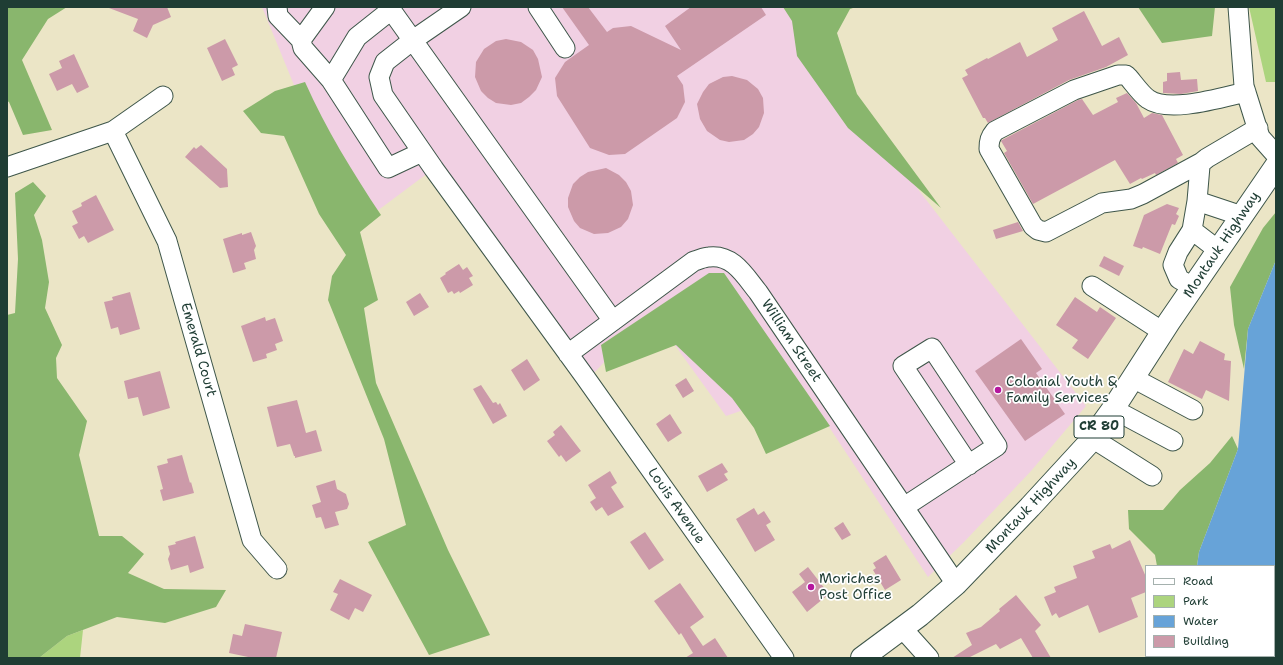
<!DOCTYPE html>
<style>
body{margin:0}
#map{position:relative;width:1283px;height:665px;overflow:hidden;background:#ebe5c6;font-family:"Shantell Sans",sans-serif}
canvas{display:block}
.frame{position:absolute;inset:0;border:8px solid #1f3d34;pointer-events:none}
.legend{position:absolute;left:1145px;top:565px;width:130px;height:92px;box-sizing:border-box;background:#fff;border:1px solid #a5b1ae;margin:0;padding:5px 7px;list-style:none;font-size:12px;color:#1f3d34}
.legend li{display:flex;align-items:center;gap:8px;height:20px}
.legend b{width:20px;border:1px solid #a5b1ae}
</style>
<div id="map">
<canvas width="1283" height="665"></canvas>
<div class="frame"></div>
<ul class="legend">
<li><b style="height:5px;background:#fff"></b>Road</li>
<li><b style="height:11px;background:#acd47e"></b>Park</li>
<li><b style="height:11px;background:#67a3d8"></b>Water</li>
<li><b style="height:11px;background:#cc9aa9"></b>Building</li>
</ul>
</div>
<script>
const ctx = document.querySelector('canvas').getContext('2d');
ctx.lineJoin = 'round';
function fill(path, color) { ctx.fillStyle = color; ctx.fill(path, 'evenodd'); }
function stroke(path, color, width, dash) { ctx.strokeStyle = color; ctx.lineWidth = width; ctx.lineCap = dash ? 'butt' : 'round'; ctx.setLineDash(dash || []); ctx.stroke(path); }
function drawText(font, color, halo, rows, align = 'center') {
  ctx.font = font + ' "Shantell Sans",sans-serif'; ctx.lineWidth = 3.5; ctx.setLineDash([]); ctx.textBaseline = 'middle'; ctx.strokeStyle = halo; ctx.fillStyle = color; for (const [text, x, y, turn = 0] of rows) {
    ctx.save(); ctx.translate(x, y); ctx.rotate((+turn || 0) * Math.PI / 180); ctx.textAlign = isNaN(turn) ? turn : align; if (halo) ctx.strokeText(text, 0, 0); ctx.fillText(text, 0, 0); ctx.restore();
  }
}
fill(new Path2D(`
 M262,7h530l94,141 200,258 -55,65 -67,71 -36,35 -124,-188 -78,27 -75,-104 -57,61 -154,-209 -87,65z`), '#f1d0e3');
fill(new Path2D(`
 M1249,7h27v75h-10z
 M83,630l-3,28h-41l28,-22z`), '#acd47e');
fill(new Path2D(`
 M7,7h60l-19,12 -26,41 30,70 -29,5 -14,-33 -2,-1z
 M783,7h73l-6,2 -13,24 20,61 84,114 -93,-80 -51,-72 -5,-35z
 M1138,7h77l-3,29 -50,7z
 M305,82c21,47 48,91 76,133l-21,17 18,68 -14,8 12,75 72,167 42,85 -61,20 -61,-113 38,-17 -22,-86 -56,-139 4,-24 14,-21 -27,-41 -35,-78 -23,-3 -18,-22 32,-20z
 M33,182l13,14 -12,19 8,25 7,42 -4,26 17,37 -6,13 1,20 30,43 -8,34 20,81h23l22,18 -16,19 36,16 62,1 -10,17 -51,16 -48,-6 -50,19 -28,22h-32v-343l8,-2 3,-54 -3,-66z
 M1276,212v48l-28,69 -4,40 -10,-44 -4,-38 33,-59z
 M709,273h15l106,153 -64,28 -12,-26 -22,-30 -56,-53 -70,27 -5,-27z
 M1232,436l6,13 -39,103 -2,14h-40l-2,-11 -26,-26 -1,-19h35l17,-20 30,-27z`), '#89b66d');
fill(new Path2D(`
 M1276,260v398h-95v-2h93v-90h-77l2,-14 39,-103 10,-120z`), '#67a3d8');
fill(new Path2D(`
 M109,7h58l4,10 -18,8 -6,13 -14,-7 5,-12 -29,-11z
 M562,7h26l19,25 6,-4 18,-2 50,24 -16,-24 26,-19h70l5,8 -89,61 6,9 2,17 -8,16 -52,36 -16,1 -19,-7 -33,-52 -2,-18 10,-16 24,-17z
 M1084,11l18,35 17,-9 9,18 -22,12 -37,13 -81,43 -3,-5h-2l-21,-40 6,-3 -3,-5 22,-12 1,1 32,-17 7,15 31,-17 -6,-12z
 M225,39l13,26 -6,3 3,7 -13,6 -15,-33z
 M506,39l15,3 12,8 5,9 4,18 -6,13 -7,7 -8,6 -10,2 -15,-2 -8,-5 -7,-7 -6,-14 1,-15 8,-13 12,-8z
 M74,54l15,33 -12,6 -5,-9 -15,7 -8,-17 13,-6 -3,-7z
 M1180,72l1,8 16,-1 1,12 -17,3 -18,-1v-11l4,-1v-8z
 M732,76l15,4 11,9 5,9 1,15 -5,14 -6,7 -9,6 -15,2 -9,-2 -13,-9 -7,-12 -3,-15 6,-12 6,-8 14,-7z
 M1127,93l9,10 8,15 8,-5 10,2 21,40 -7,4 2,4 -22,12 -1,-2 -13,6 -1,-1 -11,6 -15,-24 -82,44 -29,-51 3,-2 -6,-10 1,-1 76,-40 4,-1 11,16 25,-13 -2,-4z
 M201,145l26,24 1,18 -8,1 -35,-31 9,-10 2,2z
 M606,168l13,7 7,7 5,9 2,14 -5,14 -7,8 -13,6 -14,1 -14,-6 -6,-7 -6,-14v-9l5,-14 7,-7 8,-5z
 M96,195l18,35 -26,13 -4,-7 -5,3 -7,-13 6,-3 -6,-12 10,-5 -1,-3z
 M1167,204l12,4 -3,6 3,2 -4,9 -3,-1 -12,30 -17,-7 -1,2 -9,-3 11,-31z
 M1018,222l5,9 -27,8 -3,-9z
 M251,232l5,14 -2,4 2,9 -12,4 2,6 -13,4 -10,-34 19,-6v2z
 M1104,256l20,10 -5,10 -20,-10z
 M459,264l4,6 4,-3 6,9 -4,2 4,7 -13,8 -1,-2 -5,3 -2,-3 -4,2 -8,-15 6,-4 -1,-1z
 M130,292l10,37 -20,6 -2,-8 -7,2 -7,-27 9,-2 -1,-3z
 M420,293l9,14 -15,9 -8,-14z
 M1075,297l22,15 3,-5 16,11 -28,41 -16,-11 6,-8 -22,-15z
 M265,317l1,4 9,-3 8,23 -8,3 2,6 -11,4 1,4 -14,4 -12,-36z
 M1021,339l21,30 -6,4 29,41 -40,27 -50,-70z
 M1200,341l25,13 -1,6 7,1 -2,40 -23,-11 -4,9 -34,-17 16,-33 9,5z
 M527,359l13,21 -16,11 -13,-21z
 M160,371l10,37 -27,8 -5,-19 -10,2 -4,-18z
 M686,378l8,13 -11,7 -8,-13z
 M481,385l12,18 3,-1 2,3 2,-2 7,13 -14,8 -20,-35z
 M297,400l9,33 10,-3 6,21 -27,7v-2h-1l-4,-12 -13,3 -10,-40z
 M670,414l12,19 -14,9 -12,-18z
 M561,425l20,26 -15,11 -5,-7 -2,2 -12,-16 8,-6 -2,-3z
 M182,455l8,28 1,-1 3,11 -31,8 -3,-11 3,-1 -6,-23 11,-3 -1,-4z
 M722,463l6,9 -4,2 4,6 -21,12 -9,-16z
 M610,471l7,12 -6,4 13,20 -16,9 -6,-9 -6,4 -6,-9 6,-4 -8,-13z
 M335,480l2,9 9,5 3,10 -2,5 -12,3 4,13 -14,4 -4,-12 -5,1 -4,-13 9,-3 -5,-16z
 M754,508l4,7 6,-4 7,11 -5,3 9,15 -20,12 -19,-33z
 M843,522l8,13 -9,5 -8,-12z
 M645,532l19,28 -15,10 -19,-28z
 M195,536l9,32 -14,5 -2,-8 -17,5 -3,-11 2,-5 -2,-8 8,-2 -1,-2z
 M1130,540l16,37v15l-15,6 7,19 -39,16 -11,-28 -29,13 -3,-5 -4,3 -8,-19 12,-5 -2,-5 23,-9 -4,-12 22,-8 -3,-7 18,-7 2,5z
 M886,555l15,25 -16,10 -12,-20 3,-2 -3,-5z
 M808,567l21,27 -22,18 -15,-20 13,-10 -6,-8z
 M340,579l32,16 -9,17 -8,-4 -6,12 -19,-10 8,-16 -5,-2z
 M680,583l24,34 -14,10 13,19 12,-8 13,20h-43l8,-5 -12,-20 -2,2 -25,-34z
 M1016,595l25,30 -6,6 16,27h-18l-12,-20 -21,11 -4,-5 -28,14h-16l20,-13 -6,-12 15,-6 19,-16 -1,-2z
 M245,624l37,8 -6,26h-23l-24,-5 4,-19 9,2z`), '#cc9aa9');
const minor = new Path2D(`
 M277,7l1,9 23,24 2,8 28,32 57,88 34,-16
 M389,7l224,314
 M461,7l-48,33 -28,22 -6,15 4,18 51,74 151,208 199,281
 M538,7l27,41
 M1238,7l6,79 16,51 16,18
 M301,40l24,-33
 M331,80l26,-43 34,-27
 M113,131l54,110 85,299 25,29
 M1202,162l-59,32 -12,5 -29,4 -56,29 -8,-2 -5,-4 -44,-77c0,-8 1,-12 6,-18l79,-41 44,-15h8l3,3c5,6 13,17 19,21 21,15 75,-2 98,-7
 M7,167l106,-36 50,-35
 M1197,201l45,15
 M1192,230l-14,22 -5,13 6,14 14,8
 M1218,250l-26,-20 5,-29 3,-35 2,-4 5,-4 51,-30
 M1092,286l71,46
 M568,354l126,-93c5,-1 10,-4 15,-4 24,-3 36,19 49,35l198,292
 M1133,378l60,32
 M1113,409l60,32
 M1092,438l60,38
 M904,507l93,-61 -65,-98 -29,18 66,99
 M902,628l27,30`);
const major = new Path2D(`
 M862,658l58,-43 36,-31 74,-77 57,-62 26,-36 56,-87 107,-156`);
stroke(minor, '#3e564a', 21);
stroke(major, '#3e564a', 24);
stroke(minor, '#fff', 19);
stroke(major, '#fff', 22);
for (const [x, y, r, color] of [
 [998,390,4,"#b5179e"],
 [811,587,4,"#b5179e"]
]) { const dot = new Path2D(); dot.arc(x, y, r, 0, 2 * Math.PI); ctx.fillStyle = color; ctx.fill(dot); stroke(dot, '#fff', 1.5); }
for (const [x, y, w] of [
 [1099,427,50]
]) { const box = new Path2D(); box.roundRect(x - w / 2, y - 11, w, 22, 3); ctx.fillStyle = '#fff'; ctx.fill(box); stroke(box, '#1f3d34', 1); }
drawText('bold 13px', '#1f3d34', null, [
 ["CR 80",1099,427]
]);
drawText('14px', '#1f3d34', '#fff', [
 ["Montauk Highway",1222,245,-56],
 ["William Street",791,341,56],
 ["Emerald Court",198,350,74],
 ["Louis Avenue",676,506,55],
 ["Montauk Highway",1031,506,-47]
]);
drawText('14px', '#1f3d34', '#fff', [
 ["Colonial Youth &",1006,382],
 ["Family Services",1006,398],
 ["Moriches",819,579],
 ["Post Office",819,595]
], 'left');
</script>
